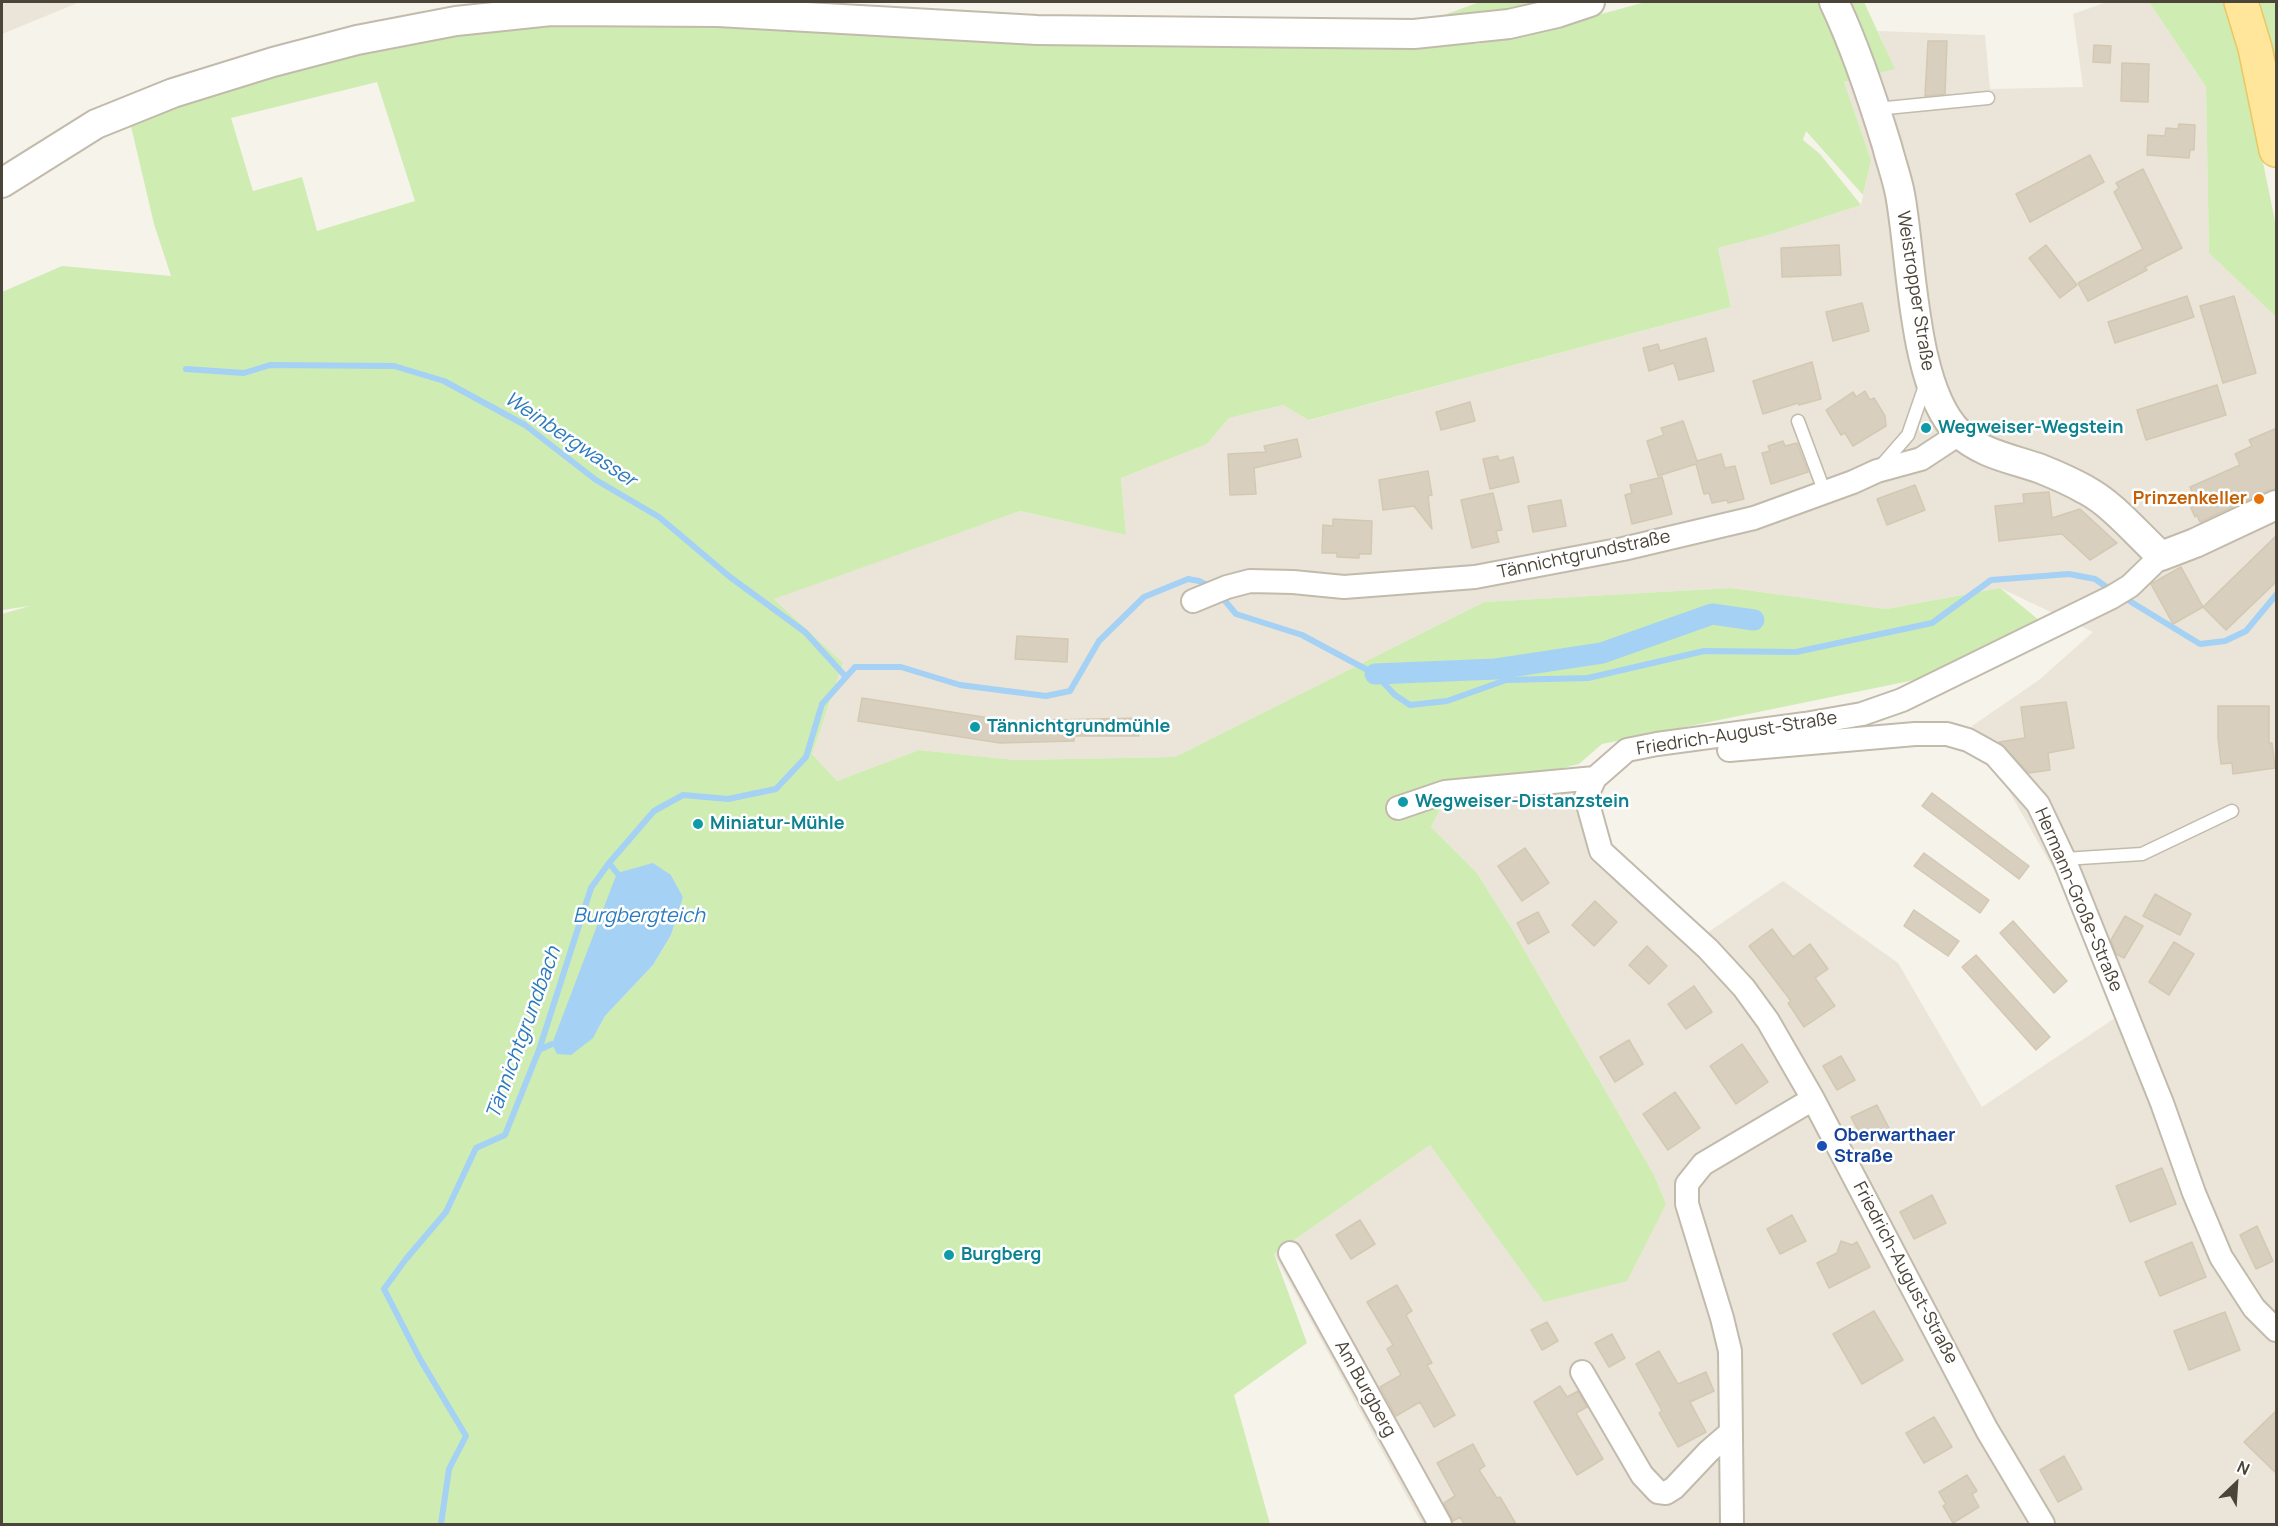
<!DOCTYPE html>
<meta charset="utf-8">
<style>
body{margin:0}
#map{position:relative;width:2278px;height:1526px;overflow:hidden;background:#f6f3eb;font-family:Manrope,sans-serif}
canvas{display:block}
.frame{position:absolute;inset:0;border:3px solid #4b4438;pointer-events:none}
.north{position:absolute;left:2206px;top:1454px;width:60px;height:60px;-webkit-text-stroke:4px #fff;paint-order:stroke;rotate:25deg;font-size:16px;font-weight:700;line-height:24px;text-align:center;color:#4b4438}
.north::after{content:'';display:block;margin:auto;width:21px;height:27px;background:#4b4438;clip-path:polygon(50% 0,100% 100%,50% 72%,0 100%)}
</style>
<div id="map">
<canvas width="2278" height="1526"></canvas>
<div class="frame"></div>
<div class="north">N</div>
</div>
<script>
const ctx = document.querySelector('canvas').getContext('2d');
ctx.lineJoin = 'round';
function fill(path, color) { ctx.fillStyle = color; ctx.fill(path, 'evenodd'); }
function stroke(path, color, width, dash) { ctx.strokeStyle = color; ctx.lineWidth = width; ctx.lineCap = dash ? 'butt' : 'round'; ctx.setLineDash(dash || []); ctx.stroke(path); }
function drawText(font, color, halo, rows, align = 'center') {
  ctx.font = font + ' Manrope,sans-serif'; ctx.lineWidth = 5; ctx.setLineDash([]); ctx.textBaseline = 'middle'; ctx.strokeStyle = halo; ctx.fillStyle = color; for (const [text, x, y, turn = 0] of rows) {
    ctx.save(); ctx.translate(x, y); ctx.rotate((+turn || 0) * Math.PI / 180); ctx.textAlign = isNaN(turn) ? turn : align; if (halo) ctx.strokeText(text, 0, 0); ctx.fillText(text, 0, 0); ctx.restore();
  }
}
fill(new Path2D(`
 M2,2h78l-78,32z
 M2107,2h42l57,85 3,166 67,64v1207h-854l-148,-270 156,-109 114,156 122,-97 -12,-29 -143,-248 -34,-54 -46,-46 16,-31 117,-6 13,11 12,57 99,88 95,-65 115,82 84,144 133,-89 -57,-141 -86,-151 67,-46 54,-48 -93,-44 -114,21 -155,-21 -247,14 -309,155 -160,3 -96,-10 -82,31 -25,-27 31,-91 -70,-65 247,-87 106,24 -5,-57 86,-34 22,-26 54,-13 27,15 421,-113 -13,-59 54,-14 89,-29 10,-45 -27,-78 50,-13 -16,-38 107,4 5,54 93,-2 -10,-73z`), '#eae5d8');
fill(new Path2D(`
 M1480,2h67l-50,11 -67,7z
 M1642,2h222l31,67 -51,13 27,78 -8,35 -57,-64 -3,9 17,14 41,51 -89,29 -54,14 13,59 -422,113 -26,-15 -54,13 -22,26 -86,34 5,57 -106,-24 -246,88 69,64 -31,91 25,27 82,-31 96,10 160,-3 309,-155 247,-14 155,21 114,-21 40,33 -111,56 -327,67 -23,20 -132,32 -16,31 46,46 34,54 143,248 12,29 -39,77 -83,21 -114,-157 -156,109 33,89 -73,52 36,129h-1268v-910l28,-8 -28,4v-318l60,-26 109,10 -17,-52 -24,-102 80,-30 156,-40 93,-21 89,-8h186l63,8 341,9 339,4 84,-19 81,-22zM377,82l38,119 -98,30 -15,-54 -49,14 -22,-73zM671,875l12,22 -12,38 -18,30 -48,51 -12,22z
 M2149,2h75l16,48 36,176v91l-67,-64 -3,-166z
 M2252,2h24v103z`), '#cfecb2');
fill(new Path2D(`
 M653,863l18,12 12,22 -12,38 -18,30 -48,51 -12,22 -22,17 -14,-1 -5,-10 65,-171z`), '#a5d1f4');
stroke(new Path2D(`
 M186,369l58,4 26,-8 124,1 50,15 81,44 71,55 63,37 71,60 75,55 41,45
 M1220,595l16,19 66,21 73,39 20,21 15,10 37,-4 59,-21 82,-2 116,-27 92,1 136,-29 59,-43 78,-6 26,5 16,11
 M2123,597l77,47 25,-3 21,-10 30,-36
 M609,863l8,10
 M539,1050l13,-6
 M441,1524l8,-55 17,-33 -46,-77 -36,-70 22,-30 40,-47 30,-64 29,-13 34,-85 52,-162 18,-25 45,-52 29,-16 45,4 48,-10 30,-32 16,-53 33,-37h46l59,18 86,11 24,-5 29,-50 45,-44 44,-18 11,2 14,7`), '#a5d1f4', 6);
stroke(new Path2D(`
 M1375,674l121,-5 106,-16 110,-39 42,6`), '#a5d1f4', 21);
const building = new Path2D(`
 M1928,41h19l-2,53 -20,2z
 M2094,45l17,1 -1,17 -17,-1z
 M2122,63l27,1 -1,38 -27,-1z
 M2179,124l16,1 -1,25h-4l-1,8 -42,-3 1,-20 17,1 1,-8 12,1z
 M2090,155l14,27 -74,40 -14,-28z
 M2143,169l39,79 -37,19 2,3 -59,31 -10,-18 65,-34 -29,-57 5,-4 -3,-5z
 M1839,245l2,30 -59,2 -1,-29z
 M2046,245l31,40 -17,13 -31,-40z
 M2187,296l7,21 -79,26 -7,-21z
 M2234,296l22,77 -33,10 -23,-77z
 M1862,303l7,28 -36,10 -7,-29z
 M1706,338l8,33 -35,9 -5,-17 -25,8 -6,-23 15,-4 2,7z
 M1812,362l9,37 -22,6 -1,-2 -35,11 -10,-33z
 M2217,385l9,30 -80,25 -9,-30z
 M1865,391l5,9 4,-2 11,18 1,10 -33,20 -8,-13 -4,2 -15,-25 27,-18 3,5z
 M1470,402l5,19 -34,9 -5,-18z
 M1683,421l14,40 24,-7 4,14 10,-2 9,33 -16,4 -1,-3 -15,3 -3,-10 -5,1 -8,-30 -38,12 -11,-35 17,-6 -3,-7z
 M2277,428v61l-8,1 -69,32 -3,-7 -2,2 -10,-22 7,-3 -2,-5 50,-22 -5,-11 17,-8 -3,-6z
 M1297,439l4,18 -47,11 2,26 -26,1 -2,-41 38,-2 -2,-6z
 M1783,441l2,5 12,-3 11,29 -37,12 -9,-31 8,-2 -2,-5z
 M1498,456l1,5 14,-4 6,25 -29,7 -7,-30z
 M1428,471l4,24 -4,1 4,33 -18,-23 -31,4 -4,-30z
 M1662,477l10,37 -40,10 -7,-29 7,-2 -2,-8z
 M1915,485l10,25 -38,15 -10,-26z
 M2049,492l3,26 28,-9 37,34 -27,17 -28,-26 -63,7 -4,-35 29,-3 -1,-9z
 M1493,493l9,37 -6,1 3,11 -27,6 -11,-48z
 M1561,500l5,26 -33,6 -5,-26z
 M1333,519l39,2 -1,33h-12v4l-22,-1v-4h-15l1,-28 10,1z
 M2277,535v46l-51,49 -23,-23z
 M2181,567l22,40 -30,17 -22,-40z
 M1017,636l51,3 -1,23 -52,-3z
 M862,698l147,23 130,-3v18h-65v5l-74,2 -142,-22z
 M2066,702l8,46 -26,5 2,17 -21,3 -30,-31 26,-4 -4,-31z
 M2218,706h51v37h3l3,25 -42,6 -1,-11 -11,1 -3,-26z
 M1932,793l97,73 -10,13 -97,-73z
 M1525,848l24,35 -27,18 -24,-35z
 M1924,853l65,47 -9,13 -66,-47z
 M2155,894l36,20 -11,21 -37,-19z
 M1595,901l22,21 -23,24 -22,-21z
 M1914,910l45,31 -11,15 -44,-30z
 M1538,912l11,20 -21,12 -11,-21z
 M2125,916l18,10 -19,32 -8,-4 -5,-14z
 M2013,921l54,60 -13,12 -54,-60z
 M1772,929l21,28 17,-13 18,25 -13,9 20,28 -31,21 -16,-24 3,-2 -42,-55z
 M2174,942l20,12 -25,41 -20,-13z
 M1647,946l20,20 -18,18 -20,-19z
 M1976,955l74,82 -14,13 -74,-83z
 M1694,986l18,26 -26,17 -18,-25z
 M1629,1040l14,24 -28,18 -15,-25z
 M1742,1044l26,38 -32,22 -26,-38z
 M1841,1056l14,24 -18,10 -14,-24z
 M1675,1092l25,36 -32,22 -25,-36z
 M1877,1105l13,25 -25,13 -14,-26z
 M2162,1168l14,36 -46,18 -14,-36z
 M1932,1195l14,28 -32,16 -14,-27z
 M1792,1215l14,26 -26,13 -13,-25z
 M1360,1220l15,24 -24,15 -15,-24z
 M2257,1226l16,35 -17,8 -16,-34z
 M1841,1241l11,4 5,-3 13,25 -41,21 -12,-25 20,-10z
 M2192,1242l14,35 -46,19 -15,-34z
 M1397,1285l15,26 -6,4 26,48 -5,2 28,50 -21,12 -14,-25 -24,14 -16,-29 21,-12 -14,-26 6,-4 -26,-43z
 M1874,1311l29,49 -41,24 -29,-50z
 M2225,1312l15,38 -51,20 -15,-39z
 M1547,1322l11,19 -16,9 -11,-20z
 M1612,1334l13,24 -16,9 -14,-24z
 M1659,1351l19,33 28,-12 8,19 -24,11 16,30 -28,15 -19,-34 3,-2 -26,-47z
 M1560,1386l7,11 11,-6 9,16 -11,6 27,46 -26,16 -43,-73z
 M2277,1410v64l-33,-32z
 M1934,1417l18,30 -28,16 -18,-30z
 M1473,1444l12,22 -6,4 18,28 3,-1 16,27h-52l-4,-7 -7,4 -9,-18 11,-7 -18,-33z
 M2064,1456l18,33 -24,13 -18,-32z
 M1967,1475l10,16 -5,3 7,13 -26,16 -10,-17 3,-2 -7,-12z`);
fill(building, '#d8cfbf');
stroke(building, '#d4c8b2', 1.5);
const service = new Path2D(`
 M1876,109l112,-11
 M1798,421l27,72
 M1881,466l27,-31 18,-52
 M2064,859l78,-5 90,-43`);
const minor = new Path2D(`
 M1193,601l34,-14 23,-6 43,1 51,5 131,-10 148,-28 131,-31 99,-36 24,-11 44,-12 38,-25
 M1729,750l186,-16h32l21,6 27,15 43,49 26,55 98,244 32,90 27,64 33,51 22,22
 M1398,808l47,-16 150,-14
 M1290,1253l150,271
 M1582,1372l60,103 16,17 8,1 8,-5 35,-37 22,-19
 M1732,1524l-2,-173 -8,-33 -35,-114v-20l16,-20 110,-65
 M2043,1524l-56,-94 -174,-331 -45,-78 -24,-33 -36,-39 -107,-98 -15,-54 9,-19 32,-28 30,-6 148,-20 57,-10 40,-14 210,-103 18,-11 31,-30`);
const tertiary = new Path2D(`
 M1834,2c22,46 38,95 53,144 4,16 10,32 13,48 12,63 12,194 59,239 22,21 54,26 82,36 15,6 31,13 45,21 28,15 51,44 75,66l34,-13 81,-38
 M2,183l94,-59 77,-31 100,-31 84,-22 99,-19 95,-10 167,1 319,18 377,4 95,-10 48,-11 33,-11`);
const primary = new Path2D(`
 M2241,2l14,46 21,102`);
stroke(service, '#c2bbac', 15);
stroke(minor, '#c2bbac', 26);
stroke(tertiary, '#c2bbac', 32);
stroke(primary, '#eac764', 36);
stroke(service, '#fff', 12);
stroke(minor, '#fff', 22);
stroke(tertiary, '#fff', 28);
stroke(primary, '#ffe69a', 33);
for (const [x, y, r, color] of [
 [1926,428,6,"#0f9aa8"],
 [2259,499,6,"#e8710a"],
 [975,727,6,"#0f9aa8"],
 [1403,802,6,"#0f9aa8"],
 [698,824,6,"#0f9aa8"],
 [1822,1146,6,"#1a4fb4"],
 [949,1255,6,"#0f9aa8"]
]) { const dot = new Path2D(); dot.arc(x, y, r, 0, 2 * Math.PI); ctx.fillStyle = color; ctx.fill(dot); stroke(dot, '#fff', 2); }
drawText('18px', '#4b4438', '#fff', [
 ["Weistropper Straße",1915,291,81],
 ["Tännichtgrundstraße",1584,555,-12],
 ["Friedrich-August-Straße",1737,734,-9],
 ["Hermann-Große-Straße",2078,900,67],
 ["Friedrich-August-Straße",1905,1273,62],
 ["Am Burgberg",1365,1389,61]
]);
drawText('bold 18px', '#0d838f', '#fff', [
 ["Wegweiser-Wegstein",1938,428],
 ["Tännichtgrundmühle",987,727],
 ["Wegweiser-Distanzstein",1415,802],
 ["Miniatur-Mühle",710,824],
 ["Burgberg",961,1255]
], 'left');
drawText('bold 18px', '#c56008', '#fff', [
 ["Prinzenkeller",2247,499]
], 'right');
drawText('bold 18px', '#164399', '#fff', [
 ["Oberwarthaer",1834,1136],
 ["Straße",1834,1157]
], 'left');
drawText('italic 20px', '#2a7abe', '#fff', [
 ["Weinbergwasser",570,440,34],
 ["Burgbergteich",639,916],
 ["Tännichtgrundbach",524,1033,-70]
]);
</script>
